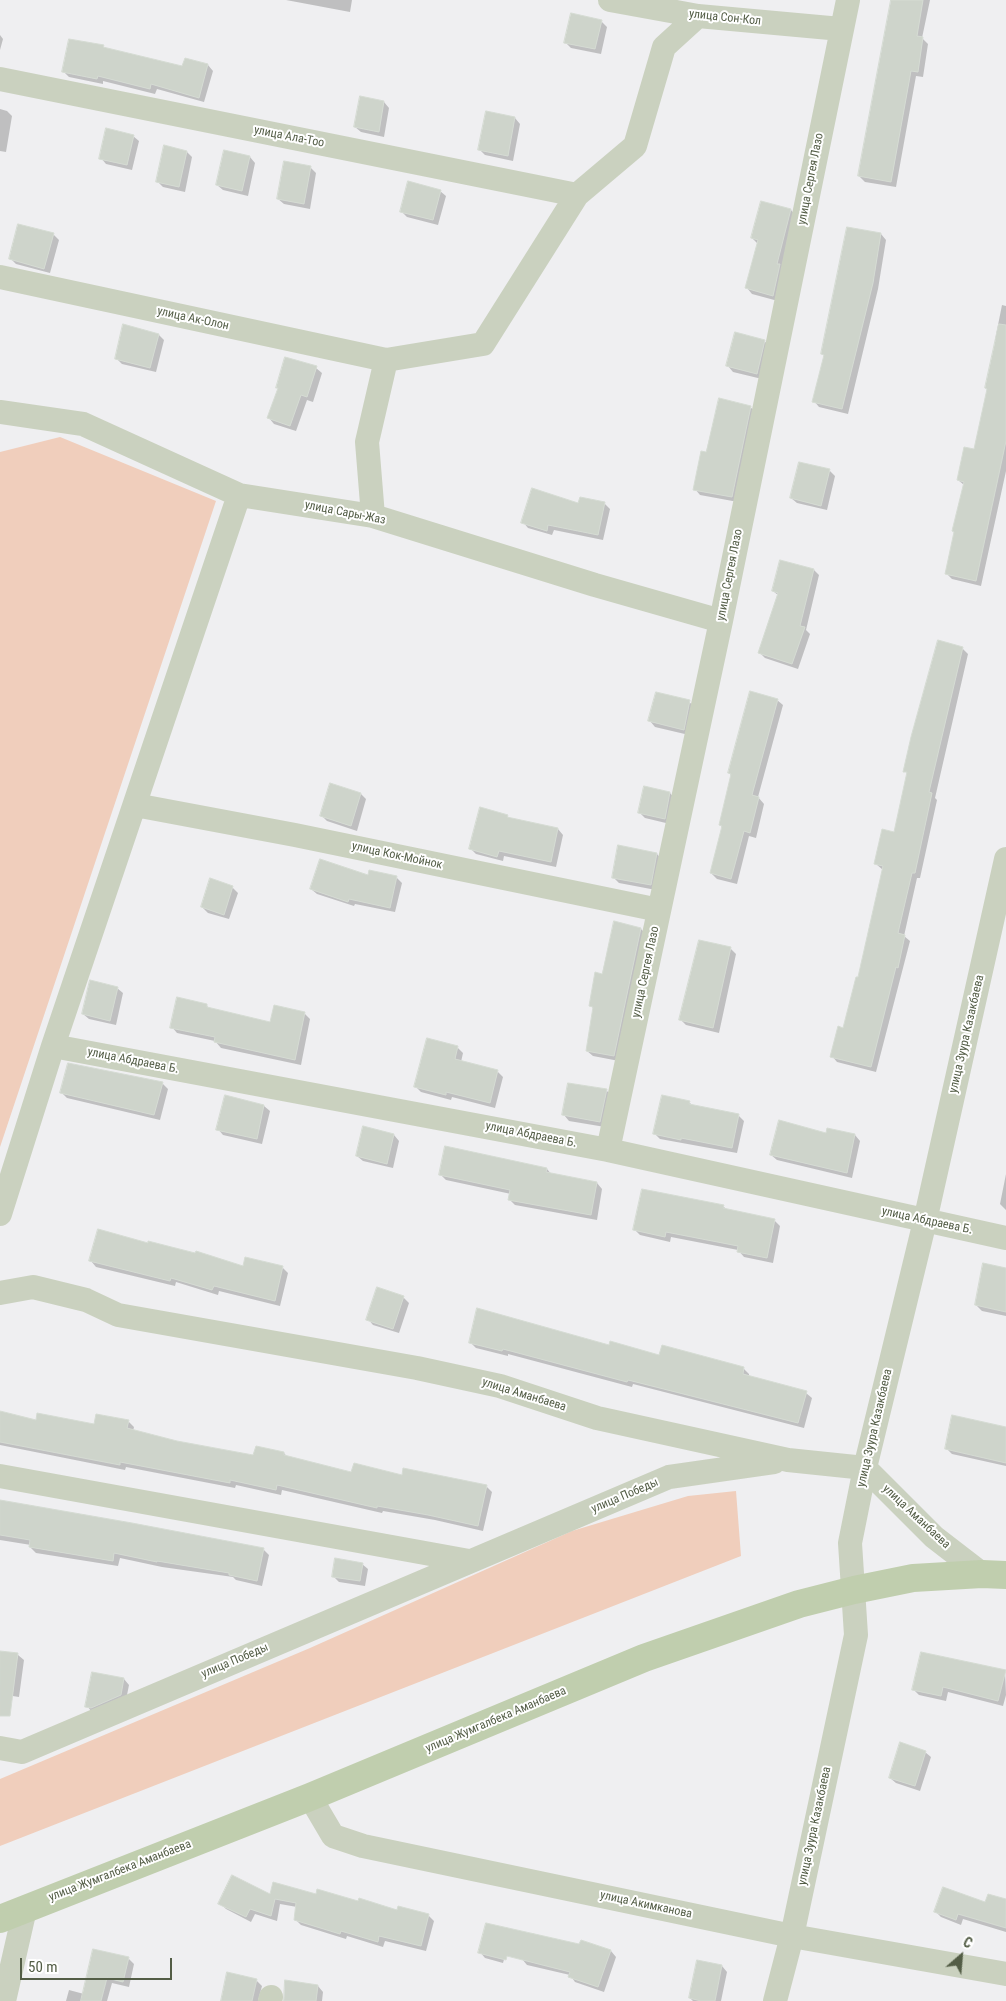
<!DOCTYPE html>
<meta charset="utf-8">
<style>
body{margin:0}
#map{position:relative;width:1006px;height:2001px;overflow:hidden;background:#efeff1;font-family:"Roboto Condensed",sans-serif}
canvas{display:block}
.north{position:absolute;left:936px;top:1931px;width:50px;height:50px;-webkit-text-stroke:4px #fff;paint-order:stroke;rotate:27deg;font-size:14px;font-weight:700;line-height:20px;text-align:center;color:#535d46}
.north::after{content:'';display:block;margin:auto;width:18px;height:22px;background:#535d46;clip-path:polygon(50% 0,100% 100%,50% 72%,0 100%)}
.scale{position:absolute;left:20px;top:1958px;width:152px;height:22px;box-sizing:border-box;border:2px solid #535d46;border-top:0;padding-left:6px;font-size:15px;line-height:18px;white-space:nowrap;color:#535d46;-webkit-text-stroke:4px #fff;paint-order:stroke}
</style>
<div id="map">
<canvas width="1006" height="2001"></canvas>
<div class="north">С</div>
<div class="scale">50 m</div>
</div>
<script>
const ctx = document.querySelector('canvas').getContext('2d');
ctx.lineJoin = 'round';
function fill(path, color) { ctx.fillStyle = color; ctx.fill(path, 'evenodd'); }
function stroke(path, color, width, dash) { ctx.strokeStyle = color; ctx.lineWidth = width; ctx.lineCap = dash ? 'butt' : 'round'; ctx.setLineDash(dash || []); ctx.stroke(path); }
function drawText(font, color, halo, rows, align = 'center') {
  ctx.font = font + ' "Roboto Condensed",sans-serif'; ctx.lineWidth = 4; ctx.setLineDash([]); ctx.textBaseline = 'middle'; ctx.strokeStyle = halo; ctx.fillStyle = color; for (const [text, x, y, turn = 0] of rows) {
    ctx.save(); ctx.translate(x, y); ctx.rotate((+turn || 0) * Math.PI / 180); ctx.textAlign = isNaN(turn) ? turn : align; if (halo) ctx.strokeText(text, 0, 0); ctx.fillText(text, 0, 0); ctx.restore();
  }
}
fill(new Path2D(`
 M60,437l156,64 -216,646v-695z
 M736,1491l5,65 -741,290v-67l310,-131 262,-117 116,-35z`), '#f0cebc');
fill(new Path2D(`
 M286,0h66l-2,12z
 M893,0h37l-8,38 6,6 -5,33 -7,-1 -20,111 -31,-5 -6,-6z
 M601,21l6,6 -6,27 -30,-6 -6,-6z
 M0,35l3,4 -3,11z
 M103,46l2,3 78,18 25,-2 5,6 -9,31 -47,-13 -2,5 -52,-13v3l-34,-7 -5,-5z
 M384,102l5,6 -5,29 -23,-5 -6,-5z
 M0,109l7,2 5,5 -6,36 -6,-1z
 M515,118l5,6 -7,37 -28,-6 -5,-5z
 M133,136l6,5 -7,29 -26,-6 -5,-6z
 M187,152l5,5 -7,35 -22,-5 -6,-6z
 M250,157l5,6 -7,33 -25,-6 -6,-5z
 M310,167l6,6 -6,36 -26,-5 -6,-5z
 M440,191l6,5 -8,29 -31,-8 -6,-6z
 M791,210l5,6 -18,85 -26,-7 -5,-6 11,-44 -6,-6z
 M53,234l6,6 -9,33 -34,-9 -6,-6z
 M881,234l5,6 -8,49 -30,125 -29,-7 -5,-6 11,-45 -3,-2z
 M1002,305l4,1v165l-25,115 -29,-7 -6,-6 18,-88 -6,-5 17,-29 22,-109 -2,-2z
 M159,335l5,5 -8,32 -34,-8 -6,-6z
 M764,341l6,5 -8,33 -29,-7 -5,-6z
 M316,368l6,5 -9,29 -6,-2 -11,31 -22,-7 -5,-6 10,-29 -2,-2z
 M750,407l6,5 -18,90 -38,-7 -5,-6 12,-36z
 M829,470l6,6 -8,34 -30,-7 -6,-5z
 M604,503l6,6 -7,31 -49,-10 -2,5 -24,-7 -5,-6 56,-18z
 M814,570l5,5 -13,55 4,4 -12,35 -33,-11 -5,-5 19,-57 -6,-5z
 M962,648l6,6 -33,144 2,2 -17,78h-3l-13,58 6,5 -34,131 -39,-10 -5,-6 12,-27 15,-50 24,-109 -7,-6 19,-30 13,-60 -3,-3z
 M777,700l6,5 -25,92 6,7 -8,34 -7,-2 -12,48 -20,-5 -6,-6 12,-45 -3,-3 12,-49 -3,-3z
 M689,702l6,5 -6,28 -34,-8 -5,-6z
 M645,788l25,5 5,6 -5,25 -25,-6 -6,-6z
 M361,794l5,5 -9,32 -30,-10 -5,-5z
 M507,816l4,3 47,10 5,6 -7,32 -52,-11 -1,5 -27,-7 -5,-5z
 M657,854l5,6 -6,30 -37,-7 -5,-5z
 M369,877h27l6,6 -7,29 -40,-8 -1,2 -37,-12 -6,-5z
 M232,887l6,6 -9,26 -21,-6 -6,-6z
 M641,929l5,5 -27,127 -26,-5 -6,-5 7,-42 -3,-3 12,-31z
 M730,948l6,6 -17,79 -33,-8 -6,-6z
 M117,988l6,5 -7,32 -27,-6 -6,-5z
 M206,1005l4,4 61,14 3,-16 31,7 5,5 -9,46 -80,-17 -6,-7 -38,-8 -5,-6z
 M457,1047l6,6 -2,9 36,9 6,6 -8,31 -43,-11 -1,3 -30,-8 -5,-5z
 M162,1083l6,6 -8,31 -93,-22 -6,-6z
 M606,1090l6,6 -7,31 -36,-6 -5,-6z
 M689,1102l4,4 45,9 6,6 -7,32 -77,-14 -5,-5z
 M264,1106l6,5 -8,33 -39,-9 -5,-6z
 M364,1128l30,7 5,6 -6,27 -30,-7 -6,-5z
 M828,1129l27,6 5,6 -8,37 -75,-18 -6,-5 56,-20z
 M547,1169l5,6 45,8 5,6 -5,31 -82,-15 -5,-5 1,-6 -65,-14 -6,-6z
 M1006,1174v36l-6,-6z
 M723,1206l4,4 47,10 6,6 -7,37 -29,-6 -6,-7 -67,-13 -1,5 -30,-7 -6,-6z
 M91,1261l153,6h38l6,6 -8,33 -61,-15 -1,4 -42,-13 -1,4 -79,-19z
 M1006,1269v47l-24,-5 -6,-6z
 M403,1297l6,6 -10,30 -26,-8 -5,-6z
 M470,1342l140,5 50,9 3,-9 81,22 5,5v3l57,16 6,5 -8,30 -171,-44 -1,3 -124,-33v2l-32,-8z
 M0,1412l37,10 58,3 33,-4 6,6 -1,4 44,11 77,15 30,-4 4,5 64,15 134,13 6,6 -9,39 -48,-11 -52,-9 -1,2 -100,-23 -1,5 -45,-10 -1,3 -109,-21 -1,3 -125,-25z
 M1006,1428v38l-54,-12 -6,-6z
 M0,1502l263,47 6,6 -7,31 -26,-6 -3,-3 -71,-10 -42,-9 -2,8 -82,-13 -6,-6 1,-2 -31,-5z
 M362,1564l6,5 -3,17 -26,-4 -5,-5z
 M0,1652l18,3 6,5 -5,37 -19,-3z
 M1005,1671l1,24 -3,11 -55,-14 -2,9 -27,-6 -6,-6z
 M124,1679l5,6 -3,15 -34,12 -5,-6z
 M925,1752l6,5 -11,34 -24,-8 -6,-5z
 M271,1895l45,1 112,19 6,6 -8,30 -41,-10 -2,6 -36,-11 -1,3 -45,-14 -6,-6 2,-12 -17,-3 -3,17 -22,-7 -4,8 -25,-13 -6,-6z
 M1006,1900v32l-43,-13 -2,6 -20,-8 -5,-5z
 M531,1933l49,13 2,-5 29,10 5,6 -12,35 -29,-10 -5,-7 -43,-10 -5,-6z
 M511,1935l-8,28 -18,-5 -5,-6z
 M128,1958l6,6 -5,23 -17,-4 -5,18h-41l3,-11 15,4z
 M722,1966l5,6 -6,29h-28l-3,-3z
 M256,1980l6,6 -4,15h-36z
 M318,1986l5,6 -1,9h-36z`), '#0003');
const building = new Path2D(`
 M891,0h32l-6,36 6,1 -5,35 -7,-1 -20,111 -33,-6z
 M571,13l31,7 -7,29 -31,-6z
 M69,39l35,6 -1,2 79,19 3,-8 23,6 -9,34 -48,-14 -1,5 -52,-13 -1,3 -35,-7z
 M360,96l24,5 -5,31 -25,-5z
 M486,111l29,6 -7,39 -30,-6z
 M106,128l28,7 -7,30 -28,-6z
 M164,145l23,6 -8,36 -23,-5z
 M224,150l26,6 -8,35 -26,-6z
 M284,161l27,5 -7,38 -27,-5z
 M408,181l33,9 -8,30 -33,-8z
 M761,201l30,8 -14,55h3l-7,32 -28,-8 13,-48 -7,-2z
 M18,224l36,9 -10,36 -35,-10z
 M847,227l34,6 -8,50 -31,126 -30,-7 12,-47 -3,-1z
 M123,324l36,10 -9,34 -35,-9z
 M999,324l7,1v116l-30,140 -31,-7 9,-42 -2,-1 12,-49 -7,-2 7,-33 10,2 13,-60 -2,-1z
 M735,332l30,8 -8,34 -31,-8z
 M285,357l32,9 -10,31 -6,-2 -11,31 -23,-8 11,-30h-2z
 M719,398l32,8 -19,91 -39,-7 8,-39 5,1z
 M799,462l31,7 -9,37 -31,-8z
 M532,488l46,15 2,-6 25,5 -7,33 -50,-10 -1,6 -26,-8z
 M780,560l34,9 -14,57 5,1 -13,37 -34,-11 20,-60 -6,-2z
 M938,640l25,7 -34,145 3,1 -17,80h-3l-14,60 7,2 -7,33 -2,-1 -25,100 -41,-10 8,-31 5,2 13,-51h2l25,-111 -9,-2 8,-35 12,3 13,-60h-4l8,-35z
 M750,691l28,8 -26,96 7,2 -9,36 -6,-2 -13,48 -21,-6 12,-47 -3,-1 12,-51 -3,-1z
 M656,692l34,8 -6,30 -36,-9z
 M330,783l31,10 -10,33 -31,-10z
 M644,786l26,6 -5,27 -27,-6z
 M480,807l28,8 -1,2 51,11 -7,34 -52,-11 -2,6 -28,-8z
 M618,845l39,8 -6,32 -39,-7z
 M320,859l48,16 1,-5 28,6 -7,32 -41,-9 -1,3 -38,-13z
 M210,878l23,8 -9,29 -23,-8z
 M614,921l27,7 -27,128 -28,-5 7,-44 -4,-1 6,-34 7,2z
 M699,940l32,7 -18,81 -34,-8z
 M90,980l28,7 -8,34 -28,-7z
 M177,997l30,7v3l63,15 4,-17 31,7 -10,48 -81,-18 1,-5 -45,-9z
 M427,1038l31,8 -3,13 43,11 -8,33 -44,-11v3l-32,-8z
 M68,1063l95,19 -9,33 -94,-22z
 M568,1083l39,6 -7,33 -38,-7z
 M225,1095l39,10 -7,34 -41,-9z
 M662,1095l28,6 -1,3 50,10 -7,34 -51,-10v2l-28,-6z
 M779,1120l47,13 1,-5 28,6 -8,39 -77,-18z
 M363,1126l31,8 -7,30 -31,-8z
 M445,1146l102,22 -1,4 51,10 -6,33 -83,-15 2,-10 -71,-15z
 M642,1189l82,16 -1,3 52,11 -8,39 -30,-6 1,-6 -72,-14 -1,5 -32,-7z
 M98,1229l50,14v-2l47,12 1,-2 47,15 2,-9 38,9 -8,35 -61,-15 -2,4 -41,-12 -1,3 -81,-20z
 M983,1263l23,5v44l-31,-7z
 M377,1287l27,9 -11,33 -27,-9z
 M477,1308l132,37 1,-4 49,14 3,-10 82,22 -1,7 64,17 -9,32 -170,-43 -1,2 -124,-33 -1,2 -33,-8z
 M0,1411l36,9 1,-7 57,11 2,-10 33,6 -2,8 50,13 76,14 3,-9 28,6v3l67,17 3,-9 48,12 1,-7 84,17 -9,41 -50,-11 -51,-9v2l-100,-23 -1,5 -46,-10v3l-110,-21v3l-120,-23z
 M952,1415l54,12v36l-61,-14z
 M0,1500l132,23 132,25 -7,33 -28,-6v-2l-72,-12v1l-43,-9 -1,8 -84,-14 1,-7 -30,-5z
 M335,1558l28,5 -3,18 -28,-4z
 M0,1651l18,2 -8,63h-10z
 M921,1652l85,18 -8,31 -55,-14 -2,9 -29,-6z
 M92,1672l32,6 -3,17 -30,13 -6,-1z
 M900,1742l26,9 -11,35 -26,-8z
 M232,1875l38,19 3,-12 43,12 1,-5 41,12 1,-3 38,12 1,-4 31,8 -8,32 -42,-10 -1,6 -37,-11 -1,3 -46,-14 2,-17 -21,-4 -4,17 -21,-7 -4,8 -28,-13z
 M943,1887l42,15 3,-8 18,5v29l-48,-14 -2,6 -22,-8z
 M486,1923l93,21 2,-4 30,10 -13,37 -30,-10 2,-5 -63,-16 -1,4 -28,-7z
 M93,1949l36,8 -6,25 -16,-4 -6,23h-20z
 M697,1960l25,5 -7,36h-14l-12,-3z
 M227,1972l30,7 -5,22h-31z
 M285,1980l33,5 -2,16h-32z`);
fill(building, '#ced4cb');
stroke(building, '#d5dbd3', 1);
stroke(new Path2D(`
 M610,0l88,16 143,13
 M0,79l577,116
 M0,277l386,83
 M0,412l83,12 156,71 134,21 222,69 126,36
 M373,516l-6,-74 19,-82 97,-16 94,-149 58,-49 29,-99 34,-31
 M135,805l160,30 364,75
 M53,1046l555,104 398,88
 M608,1150l113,-529 127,-621
 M0,1214l53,-168 186,-551
 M0,1293l33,-6 53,13 32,15 299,53 83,18 97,32 191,42 77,8 69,69 48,37
 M0,1476l469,85
 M0,1748l22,4 647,-275 105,-15
 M310,1797l23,39 30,10 429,90 214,38
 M4,2001l21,-92
 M270,2001l1,-4
 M775,2001l17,-65 64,-301 -6,-92 15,-75 60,-247 81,-362`), '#cad1bf', 24);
stroke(new Path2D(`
 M0,1919l310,-122 334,-139 155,-54 55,-14 59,-12 69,-4 24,1`), '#c0ceae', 28);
drawText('12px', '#535d46', '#fff', [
 ["улица Сон-Кол",725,18,6],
 ["улица Ала-Тоо",289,137,11],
 ["улица Сергея Лазо",811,179,-79],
 ["улица Ак-Олон",193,319,12],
 ["улица Сары-Жаз",345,513,11],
 ["улица Сергея Лазо",730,575,-79],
 ["улица Кок-Мойнок",397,856,12],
 ["улица Сергея Лазо",646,972,-78],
 ["улица Зуура Казакбаева",967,1034,-77],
 ["улица Абдраева Б.",133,1061,11],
 ["улица Абдраева Б.",531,1135,11],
 ["улица Абдраева Б.",927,1221,12],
 ["улица Аманбаева",524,1395,17],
 ["улица Зуура Казакбаева",875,1428,-77],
 ["улица Победы",625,1496,-23],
 ["улица Аманбаева",916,1517,43],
 ["улица Победы",235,1661,-23],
 ["улица Жумгалбека Аманбаева",496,1720,-23],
 ["улица Зуура Казакбаева",815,1826,-78],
 ["улица Жумгалбека Аманбаева",120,1871,-21],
 ["улица Акимканова",646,1905,12]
]);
</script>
